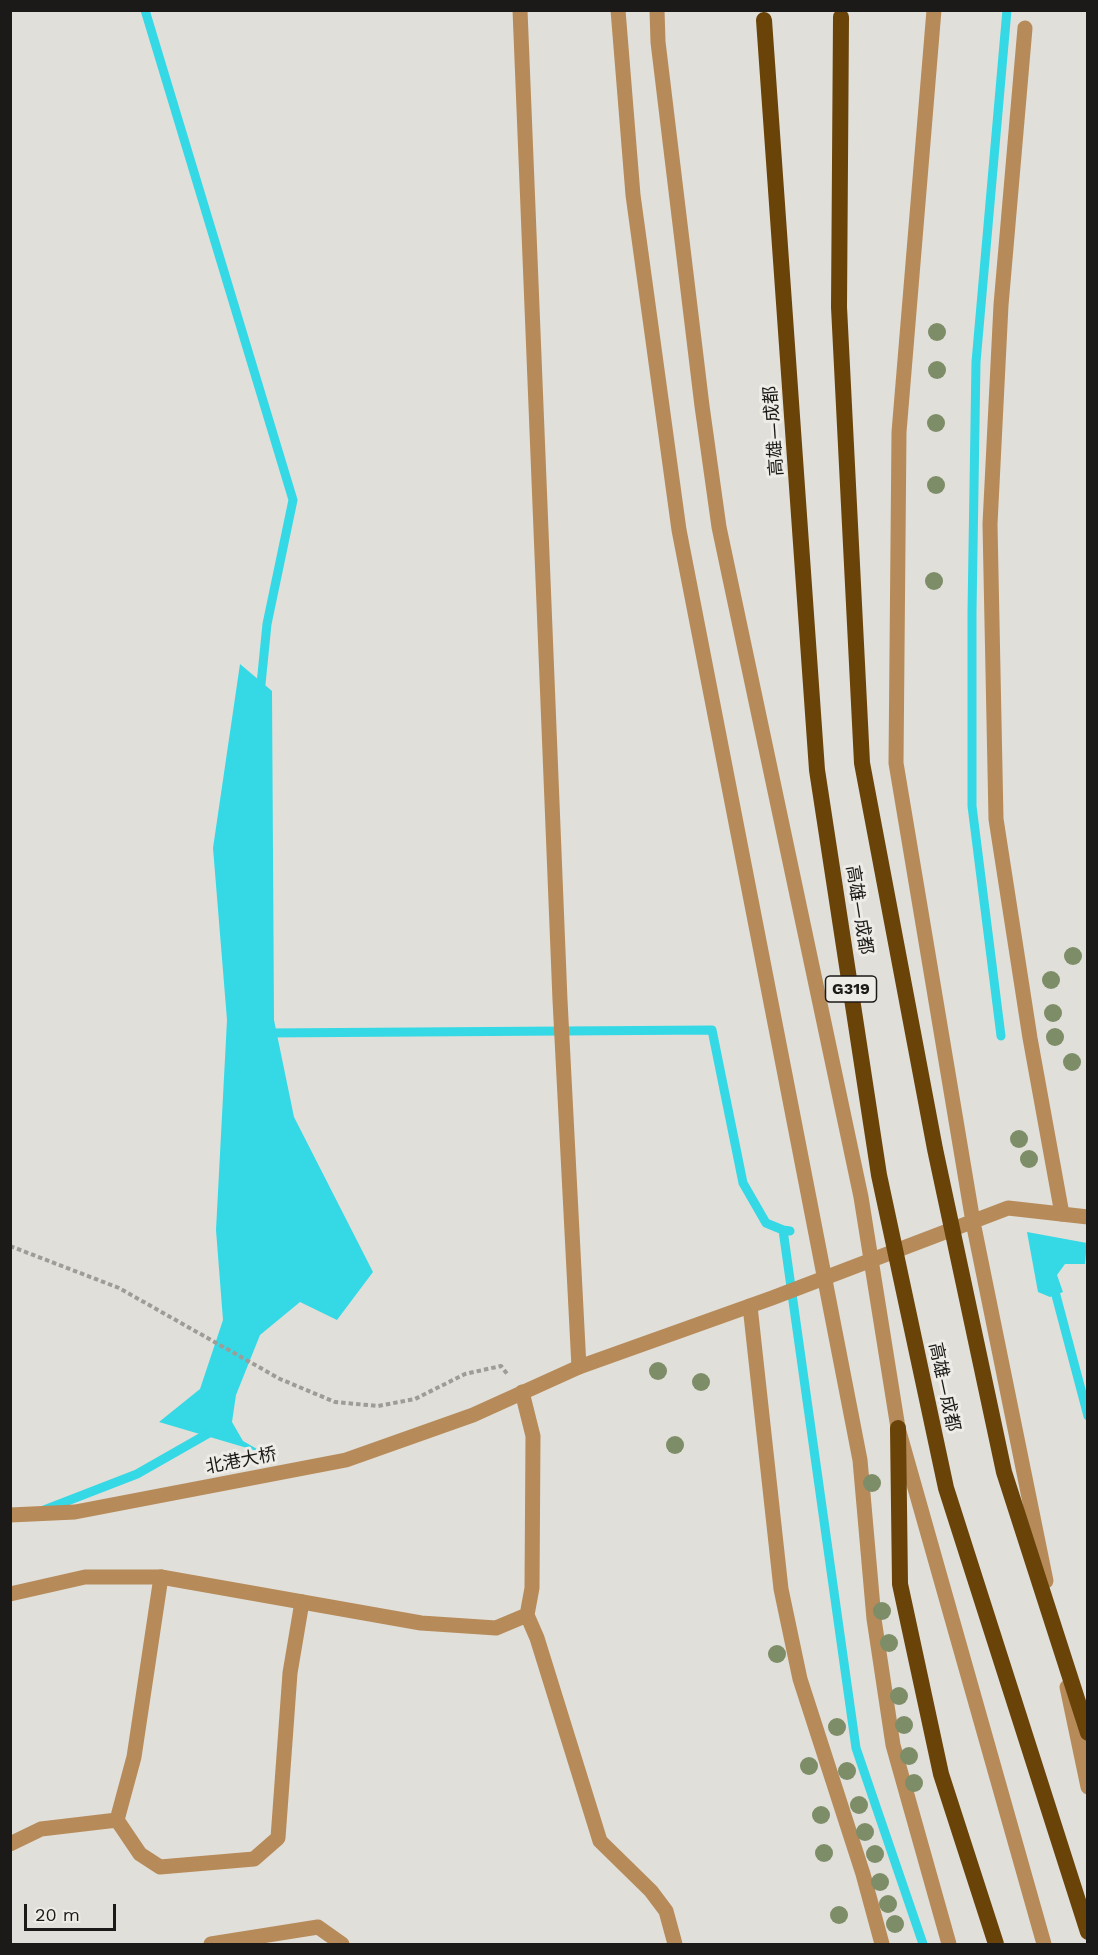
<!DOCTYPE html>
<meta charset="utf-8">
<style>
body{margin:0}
#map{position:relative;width:1098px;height:1955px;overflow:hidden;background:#e1dfd9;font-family:"Work Sans",sans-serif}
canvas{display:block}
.frame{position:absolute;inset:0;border:12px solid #1b1a18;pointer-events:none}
.scale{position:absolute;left:24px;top:1904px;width:92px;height:27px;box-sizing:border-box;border:3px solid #1b1a18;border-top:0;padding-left:8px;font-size:18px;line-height:21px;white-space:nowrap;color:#1b1a18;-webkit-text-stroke:4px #eeece6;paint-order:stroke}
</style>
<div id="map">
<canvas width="1098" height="1955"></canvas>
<div class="frame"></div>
<div class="scale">20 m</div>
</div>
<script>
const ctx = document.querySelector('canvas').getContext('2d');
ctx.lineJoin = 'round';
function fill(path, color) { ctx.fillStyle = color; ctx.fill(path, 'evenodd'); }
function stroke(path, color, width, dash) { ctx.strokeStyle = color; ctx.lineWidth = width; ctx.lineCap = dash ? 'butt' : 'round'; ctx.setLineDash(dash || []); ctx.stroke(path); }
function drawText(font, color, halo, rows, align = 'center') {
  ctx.font = font + ' "Work Sans","Noto Sans SC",sans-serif'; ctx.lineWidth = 6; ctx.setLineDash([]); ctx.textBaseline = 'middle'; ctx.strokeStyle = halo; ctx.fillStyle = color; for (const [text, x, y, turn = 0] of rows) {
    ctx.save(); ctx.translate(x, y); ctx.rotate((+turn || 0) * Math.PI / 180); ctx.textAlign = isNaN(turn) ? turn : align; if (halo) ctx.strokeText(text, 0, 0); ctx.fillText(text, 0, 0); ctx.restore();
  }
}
fill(new Path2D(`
 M240,664l32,27 2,329 20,97 79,155 -36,48 -37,-18 -40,33 -24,60 -4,27 11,19 21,12 -105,-31 41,-33 23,-69 -7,-90 11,-210 -14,-172z
 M1027,1232l60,11 -2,21h-20l-8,11 6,17 -13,5 -12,-5z`), '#34d9e5');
stroke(new Path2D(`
 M145,10l148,490 -26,124 -7,70
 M267,1033l445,-3 31,153 23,40 17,7 7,1
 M1001,1036l-29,-230v-194l4,-250 31,-352
 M783,1230l73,518 67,196
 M1053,1284l35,132
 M44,1510l93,-36 79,-45`), '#34d9e5', 9);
stroke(new Path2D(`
 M10,1246l109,42 161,91 55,23 43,4 37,-7 50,-25 36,-8 7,9`), '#9e9c97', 4, [4.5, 3]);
stroke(new Path2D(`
 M117,1820l23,34 20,13 94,-8 24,-21 12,-165 12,-71
 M10,1844l31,-15 76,-9 17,-63 27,-180`), '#b68b59', 15);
stroke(new Path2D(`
 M520,10l40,990 19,367
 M618,10l15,185 46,335 181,930 14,159 19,126 56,199
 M1025,28l-24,277 -11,219 6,295 34,219 32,176
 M750,1306l31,283 19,90 63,195 19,70
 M10,1594l75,-17h76l260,46 75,5 31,-13 5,-27 1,-152 -11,-44
 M527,1615l10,23 63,203 51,50 15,20 9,33
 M211,1944l107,-17 24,17`), '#b68b59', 15);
stroke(new Path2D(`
 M657,10l1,32 44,364 17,121 142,670 37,231 146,516
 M934,10l-35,422 -3,331 77,459 73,359
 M10,1515l65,-3 271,-52 127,-45 106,-48 193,-69 236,-90 80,9
 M1067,1687l21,100`), '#b68b59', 15);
stroke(new Path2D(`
 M898,1428l2,156 41,190 55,170`), '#6a4308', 16);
stroke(new Path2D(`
 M841,17l-2,290 23,456 73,386 69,323 84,261
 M764,20l53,750 62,405 67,313 142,444`), '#6a4308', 16);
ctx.fillStyle = '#7d8d68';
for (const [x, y] of [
 [937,332],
 [937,370],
 [936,423],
 [936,485],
 [934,581],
 [1073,956],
 [1051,980],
 [1053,1013],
 [1055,1037],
 [1072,1062],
 [1019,1139],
 [1029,1159],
 [658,1371],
 [701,1382],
 [675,1445],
 [872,1483],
 [882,1611],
 [889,1643],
 [777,1654],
 [899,1696],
 [904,1725],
 [837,1727],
 [909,1756],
 [809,1766],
 [847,1771],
 [914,1783],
 [859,1805],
 [821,1815],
 [865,1832],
 [824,1853],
 [875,1854],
 [880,1882],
 [888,1904],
 [839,1915],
 [895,1924]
]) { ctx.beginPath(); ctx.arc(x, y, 9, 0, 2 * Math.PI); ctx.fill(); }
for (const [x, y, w] of [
 [851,989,51]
]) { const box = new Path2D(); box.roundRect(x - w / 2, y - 13, w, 26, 4.5); ctx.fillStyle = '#eeece6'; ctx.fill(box); stroke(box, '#1b1a18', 1.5); }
drawText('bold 16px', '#1b1a18', null, [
 ["G319",851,989]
]);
drawText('18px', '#1b1a18', '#eeece6', [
 ["高雄—成都",774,431,-94],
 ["高雄—成都",859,910,81],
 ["高雄—成都",944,1387,78],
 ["北港大桥",241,1461,-11]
]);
</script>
